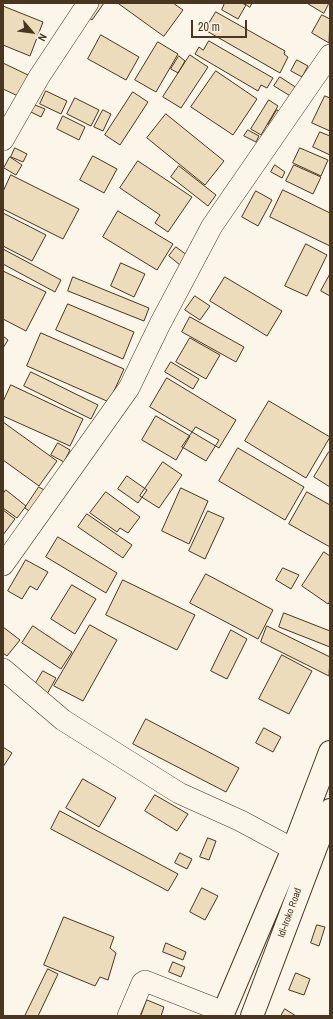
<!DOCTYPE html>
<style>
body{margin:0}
#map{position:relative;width:333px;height:1019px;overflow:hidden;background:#fbf6e9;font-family:"Archivo Narrow",sans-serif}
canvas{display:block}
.frame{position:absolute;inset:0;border:4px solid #4a3520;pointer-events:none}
.north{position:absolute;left:12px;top:12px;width:40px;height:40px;-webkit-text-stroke:3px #fbf6e9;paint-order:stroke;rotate:118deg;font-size:11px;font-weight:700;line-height:16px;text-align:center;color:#4a3520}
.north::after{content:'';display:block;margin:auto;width:14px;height:18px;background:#4a3520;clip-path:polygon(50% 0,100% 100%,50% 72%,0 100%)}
.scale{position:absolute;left:191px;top:20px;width:56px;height:18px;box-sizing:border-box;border:2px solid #4a3520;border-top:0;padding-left:5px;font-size:12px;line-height:14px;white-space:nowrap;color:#4a3520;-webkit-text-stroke:3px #fbf6e9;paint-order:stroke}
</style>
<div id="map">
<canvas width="333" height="1019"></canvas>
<div class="frame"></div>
<div class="north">N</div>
<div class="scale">20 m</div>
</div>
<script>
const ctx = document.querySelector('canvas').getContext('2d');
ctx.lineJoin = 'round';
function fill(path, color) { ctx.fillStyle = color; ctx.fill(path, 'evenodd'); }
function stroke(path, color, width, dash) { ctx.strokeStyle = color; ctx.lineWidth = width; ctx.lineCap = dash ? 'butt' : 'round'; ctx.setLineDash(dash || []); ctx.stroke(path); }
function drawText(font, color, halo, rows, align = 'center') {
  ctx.font = font + ' "Archivo Narrow",sans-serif'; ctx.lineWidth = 3; ctx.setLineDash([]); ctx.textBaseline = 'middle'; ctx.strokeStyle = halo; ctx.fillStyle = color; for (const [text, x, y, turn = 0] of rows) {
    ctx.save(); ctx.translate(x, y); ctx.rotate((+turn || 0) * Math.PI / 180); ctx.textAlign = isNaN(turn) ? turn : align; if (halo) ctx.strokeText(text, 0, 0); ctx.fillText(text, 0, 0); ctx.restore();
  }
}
const building = new Path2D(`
 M93,3h11l-12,17 -7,-5z
 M118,3h55l10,7 -19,26z
 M225,3h17l4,2 -8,14 -16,-9z
 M244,3h8l-2,4z
 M307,3h22l-5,10z
 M3,6l40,16 -13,34 -27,-11z
 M216,12l69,39 -1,3 4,3 -8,16 -75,-43z
 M322,15l8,4 -1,24 -17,-10z
 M101,35l38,22 -13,23 -38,-21z
 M209,41l64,37 -6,10 -6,-3 -3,6 -63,-37 4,-7 4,3z
 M158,42l20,12 -22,38 -21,-12z
 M190,55l18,12 -27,41 -18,-11z
 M179,56l6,5 -7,12 -7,-4z
 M297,60l11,6 -6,11 -11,-6z
 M3,63l25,12 -10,21 -15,-7z
 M216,71l41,28 -24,36 -42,-28z
 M280,77l17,11 -5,9 -18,-11z
 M46,91l21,10 -6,13 -21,-10z
 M133,92l15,10 -28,43 -15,-10z
 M325,96l5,2v33l-18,-8z
 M75,98l24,12 -8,16 -24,-12z
 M269,100l9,6 -17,29 -10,-6z
 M35,105l10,4 -4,8 -10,-5z
 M103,110l8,4 -8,17 -9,-4z
 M277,110l5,3 -9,15 -5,-3z
 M166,114l58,47 -19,24 -58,-47z
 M63,116l22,11 -6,13 -22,-11z
 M248,130l11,6 -3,6 -12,-6z
 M320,132l10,4v19l-17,-8z
 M15,148l12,6 -4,8 -12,-5z
 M300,148l28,12 -7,16 -28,-13z
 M93,156l24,13 -13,24 -24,-13z
 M10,157l12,8 -6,10 -12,-7z
 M138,161l54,36 -24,35 -13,-9 5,-8 -40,-27z
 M275,165l10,7 -3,6 -11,-6z
 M294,165l27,12 -8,17 -27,-13z
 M179,166l37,29 -8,11 -37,-29z
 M11,175l68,34 -16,30 -60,-30v-17z
 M283,190l47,23v33l-60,-29z
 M256,191l16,9 -14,26 -16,-9z
 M118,211l55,33 -16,26 -54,-33z
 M3,213l43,22 -14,26 -29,-15z
 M306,244l21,11 -20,41 -22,-10z
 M176,247l11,8 -7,10 -11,-9z
 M3,249l58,31 -6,12 -52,-28z
 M121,263l24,11 -11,23 -23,-11z
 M3,271l43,21 -20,39 -23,-12z
 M330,274v22l-9,-5z
 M73,277l76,31 -5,13 -76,-30z
 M225,277l57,34 -15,25 -57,-35z
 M195,296l15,10 -10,14 -15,-10z
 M68,304l66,28 -11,27 -67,-29z
 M190,317l54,30 -8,15 -54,-30z
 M41,333l83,36 -15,33 -82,-36z
 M3,336l5,4 -5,8z
 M190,338l30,17 -14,24 -30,-17z
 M171,362l28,17 -6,10 -28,-17z
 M31,372l67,33 -7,14 -67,-33z
 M167,378l69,42 -17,28 -69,-41z
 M11,385l72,34 -13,27 -67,-30v-14z
 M269,401l61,36 -24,41 -61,-37z
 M156,416l34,20 -14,24 -34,-20z
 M3,422l54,39 -18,25 -36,-26z
 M196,427l23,13 -13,21 -24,-14z
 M58,443l12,7 -6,12 -13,-7z
 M238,448l66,39 -19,33 -66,-39z
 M329,452l1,1v34l-16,-10z
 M163,462l19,13 -23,33 -19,-12z
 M127,476l20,14 -9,13 -20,-14z
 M39,487l12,7 -15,22 -11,-8z
 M181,488l27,13 -19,43 -27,-13z
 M6,490l20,16 -9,12 -14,-10v-14z
 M106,492l34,25 -12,16 -8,-5 -3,4 -27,-19z
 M307,492l23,13v42l-41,-23z
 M3,510l12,9 -12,16z
 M208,511l16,7 -19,41 -16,-8z
 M87,514l45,31 -9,13 -45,-31z
 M58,537l59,36 -11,20 -60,-36z
 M324,552l6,4v45l-2,3 -26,-18z
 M26,560l22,12 -11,18 -7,-4 -8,13 -14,-8z
 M283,568l16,7 -8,14 -15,-9z
 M206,574l67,36 -15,29 -68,-36z
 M123,580l72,35 -18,35 -71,-35z
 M72,585l24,14 -21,35 -24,-15z
 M284,613l46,18v16l-51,-20z
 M90,625l27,15 -34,61 -29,-15z
 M33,626l39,26 -11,17 -39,-26z
 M267,626l63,31 -1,19 -68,-34z
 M3,627l17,13 -13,16 -4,-3z
 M231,630l16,9 -20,40 -16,-8z
 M282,655l30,16 -23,43 -30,-15z
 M43,671l13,7 -10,18 -13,-8z
 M146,719l93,49 -13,24 -93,-48z
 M264,728l17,9 -8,15 -17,-9z
 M3,747l9,6 -9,14z
 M83,779l33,19 -17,29 -33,-19z
 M155,795l33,19 -11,17 -32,-20z
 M60,811l118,63 -10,17 -117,-62z
 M208,838l8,3 -7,19 -9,-3z
 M180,853l12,6 -5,10 -12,-6z
 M202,888l16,8 -13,24 -15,-8z
 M64,917l50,20 -4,11 6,5 -8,27 -8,-3 -5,9 -51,-21z
 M317,925l8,2 -6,19 -8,-3z
 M166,943l20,9 -3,8 -20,-8z
 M173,962l12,5 -4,10 -12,-5z
 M48,969l10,5 -20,42h-13z
 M296,973l14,6 -6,16 -15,-5z
 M147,1000l17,7 -3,9h-20z
 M285,1009l11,7h-15z`);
fill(building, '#ecdcbc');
stroke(building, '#4a3520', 1);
const minor = new Path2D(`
 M3,140l36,-63 49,-74
 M3,565l126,-177 31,-64 52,-98 118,-171
 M3,669l60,51 116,73 62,28 52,28
 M128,1016l14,-33 3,-2 79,31`);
const highway = new Path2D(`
 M222,1016l71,-167 37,-97
 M252,1016l78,-206`);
stroke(minor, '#4a3520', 22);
stroke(highway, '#4a3520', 24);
stroke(minor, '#fbf6e9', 21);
stroke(highway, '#fbf6e9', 22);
drawText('10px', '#4a3520', '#fbf6e9', [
 ["Idi-Iroko Road",290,913,-70]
]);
</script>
